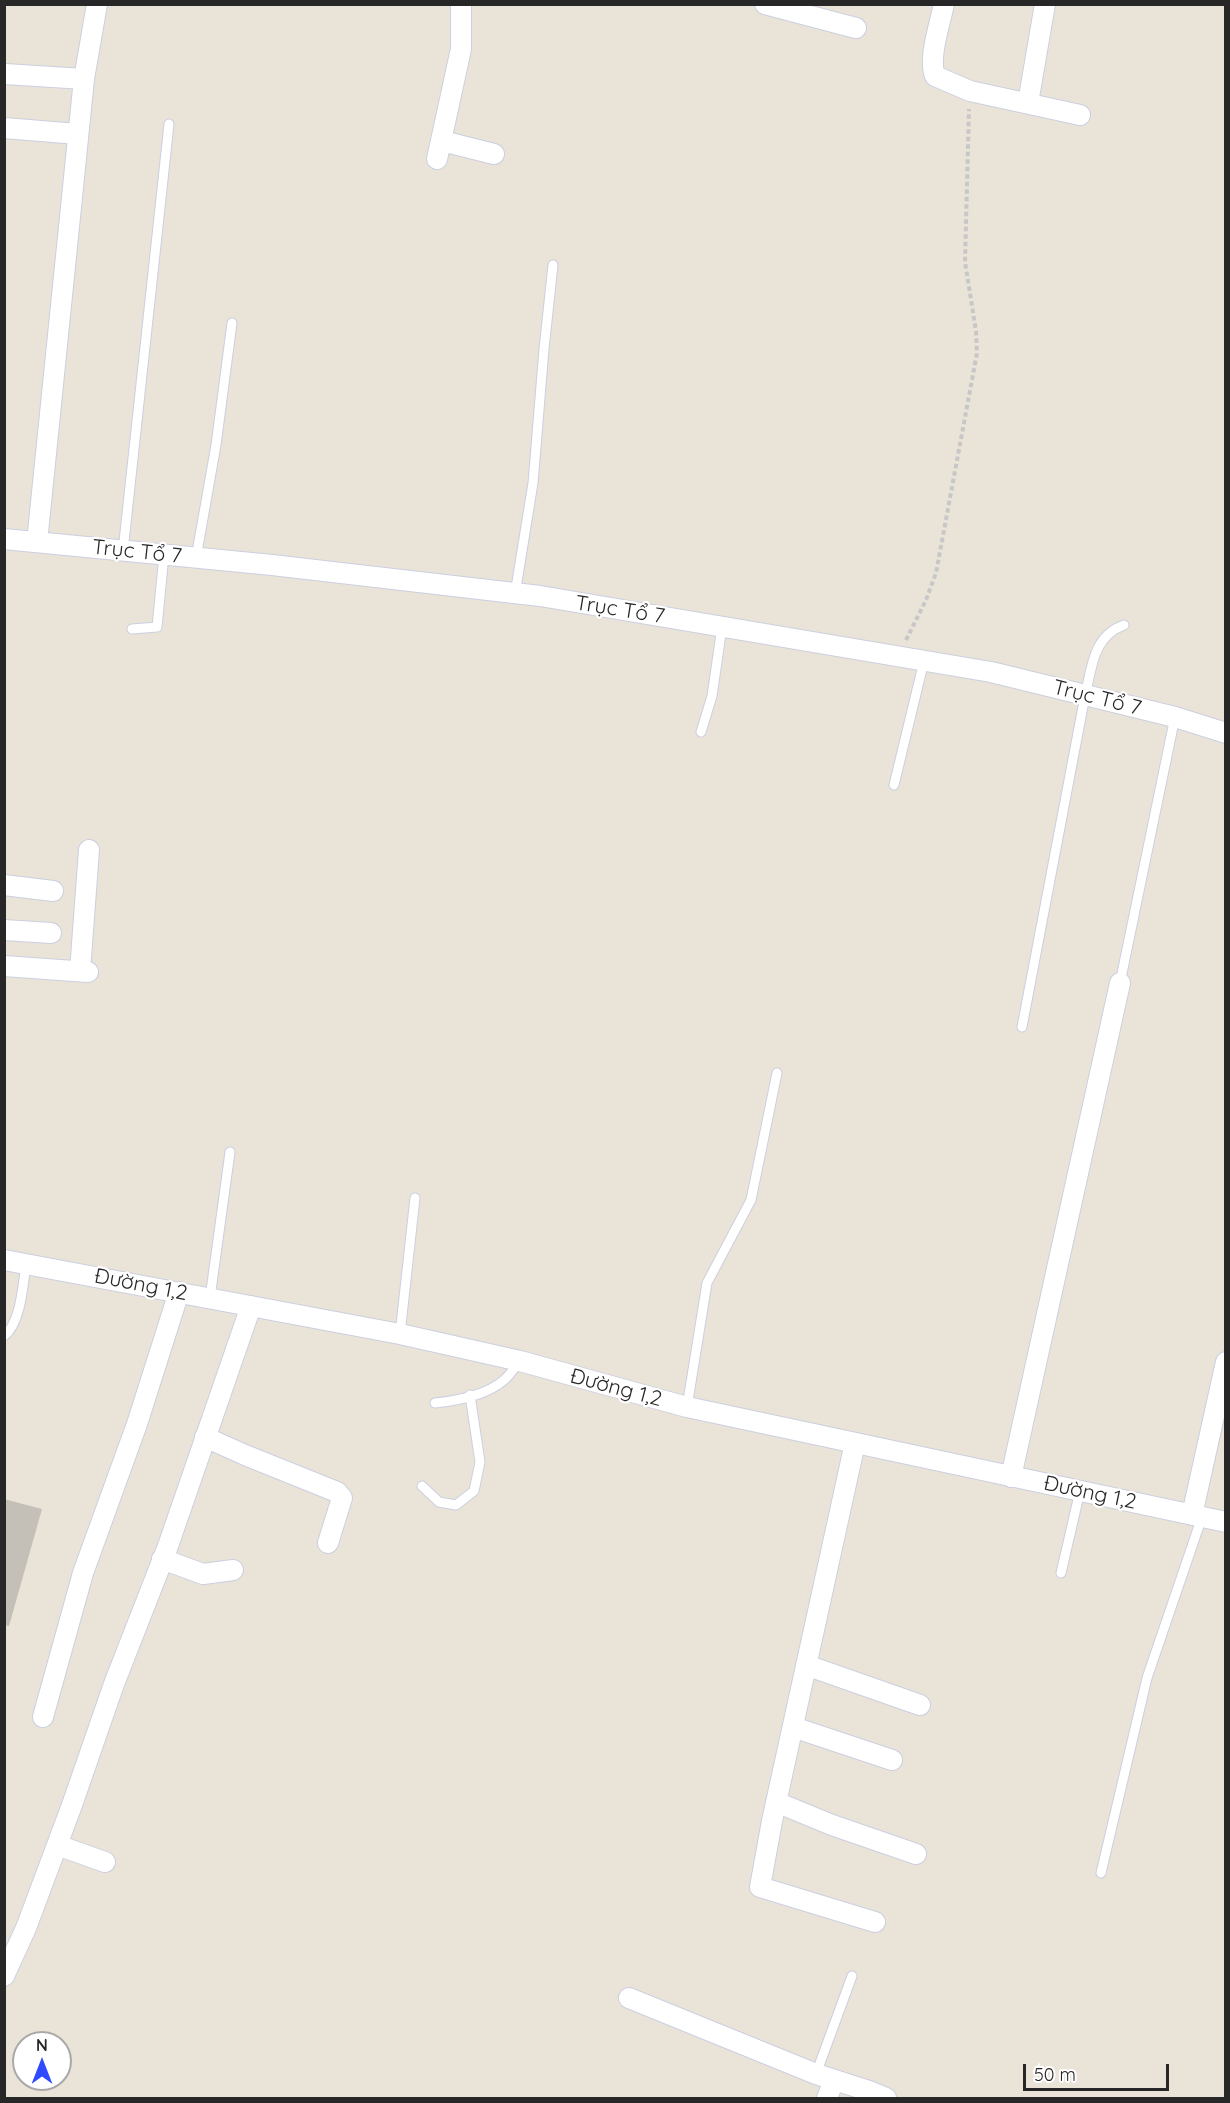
<!DOCTYPE html>
<meta charset="utf-8">
<style>
body{margin:0}
#map{position:relative;width:1230px;height:2103px;overflow:hidden;background:#eae3d7;font-family:Quicksand,sans-serif}
canvas{display:block}
.frame{position:absolute;inset:0;border:6px solid #272727;pointer-events:none}
.north{position:absolute;left:12px;top:2031px;width:60px;height:60px;box-sizing:border-box;background:#fff;border:2px solid #a9a9a9;border-radius:50%;rotate:0deg;font-size:16px;font-weight:700;line-height:24px;text-align:center;color:#272727}
.north::after{content:'';display:block;margin:auto;width:21px;height:27px;background:#2f4aff;clip-path:polygon(50% 0,100% 100%,50% 72%,0 100%)}
.scale{position:absolute;left:1023px;top:2064px;width:146px;height:27px;box-sizing:border-box;border:3px solid #272727;border-top:0;padding-left:8px;font-size:18px;line-height:21px;white-space:nowrap;color:#272727;-webkit-text-stroke:4px #fff;paint-order:stroke}
</style>
<div id="map">
<canvas width="1230" height="2103"></canvas>
<div class="frame"></div>
<div class="north">N</div>
<div class="scale">50 m</div>
</div>
<script>
const ctx = document.querySelector('canvas').getContext('2d');
ctx.lineJoin = 'round';
function fill(path, color) { ctx.fillStyle = color; ctx.fill(path, 'evenodd'); }
function stroke(path, color, width, dash) { ctx.strokeStyle = color; ctx.lineWidth = width; ctx.lineCap = dash ? 'butt' : 'round'; ctx.setLineDash(dash || []); ctx.stroke(path); }
function drawText(font, color, halo, rows, align = 'center') {
  ctx.font = font + ' Quicksand,sans-serif'; ctx.lineWidth = 4.5; ctx.setLineDash([]); ctx.textBaseline = 'middle'; ctx.strokeStyle = halo; ctx.fillStyle = color; for (const [text, x, y, turn = 0] of rows) {
    ctx.save(); ctx.translate(x, y); ctx.rotate((+turn || 0) * Math.PI / 180); ctx.textAlign = isNaN(turn) ? turn : align; if (halo) ctx.strokeText(text, 0, 0); ctx.fillText(text, 0, 0); ctx.restore();
  }
}
fill(new Path2D(`
 M4,1499l38,10 -33,117 -5,-1z`), '#c5c0b7');
const service = new Path2D(`
 M123,551l46,-427
 M196,558l20,-113 16,-122
 M515,594l18,-111 11,-134 9,-84
 M132,629l25,-2 7,-72
 M701,732l11,-36 10,-69
 M894,785l30,-124
 M1120,983l55,-266
 M1022,1027l63,-331c7,-29 8,-60 39,-71
 M210,1298l20,-146
 M400,1334l15,-136
 M4,1336c17,-13 19,-52 22,-72
 M435,1403c21,-2 52,-8 69,-23 6,-5 11,-13 16,-19
 M687,1407l20,-124 44,-83 26,-127
 M422,1486l17,16 17,3 18,-14 6,-29 -10,-67
 M1061,1573l19,-82
 M1101,1873l46,-195 55,-161
 M816,2074l36,-98`);
const minor = new Path2D(`
 M765,4l91,24
 M944,4c-4,20 -16,54 -9,72l35,15 110,24
 M5,74l79,5
 M1028,103l17,-99
 M4,128l74,6
 M442,141l52,13
 M437,159l24,-110v-45
 M4,539l268,26 268,31 451,76 184,45 51,16
 M37,542l47,-463 13,-75
 M4,885l49,6
 M4,930l47,3
 M4,966l84,6
 M80,971l9,-121
 M4,1260l396,74 120,27 167,46 539,115
 M205,1437l40,18 92,37 5,6 -14,45
 M855,1443l-83,378 -12,66 115,35
 M1011,1477l109,-494
 M1192,1515l34,-153
 M162,1559l41,15 30,-4
 M806,1665l114,40
 M43,1717l40,-144 54,-149 42,-132
 M793,1727l99,33
 M776,1802l56,23 84,29
 M57,1845l48,17
 M4,1976l22,-48 46,-123 42,-121 54,-138 83,-240
 M629,1998l187,76 53,17 17,7
 M827,2098l7,-18`);
stroke(service, '#cccfe1', 11);
stroke(minor, '#cccfe1', 22);
stroke(new Path2D(`
 M906,640l20,-40 10,-27 41,-220 -1,-22 -11,-69 4,-153`), '#c7c7c7', 4, [4.5, 3]);
stroke(service, '#fff', 9);
stroke(minor, '#fff', 20);
drawText('21px', '#272727', '#fff', [
 ["Trục Tổ 7",137,552,6],
 ["Trục Tổ 7",620,610,9],
 ["Trục Tổ 7",1097,698,14],
 ["Đường 1,2",141,1285,11],
 ["Đường 1,2",616,1388,15],
 ["Đường 1,2",1090,1493,12]
]);
</script>
